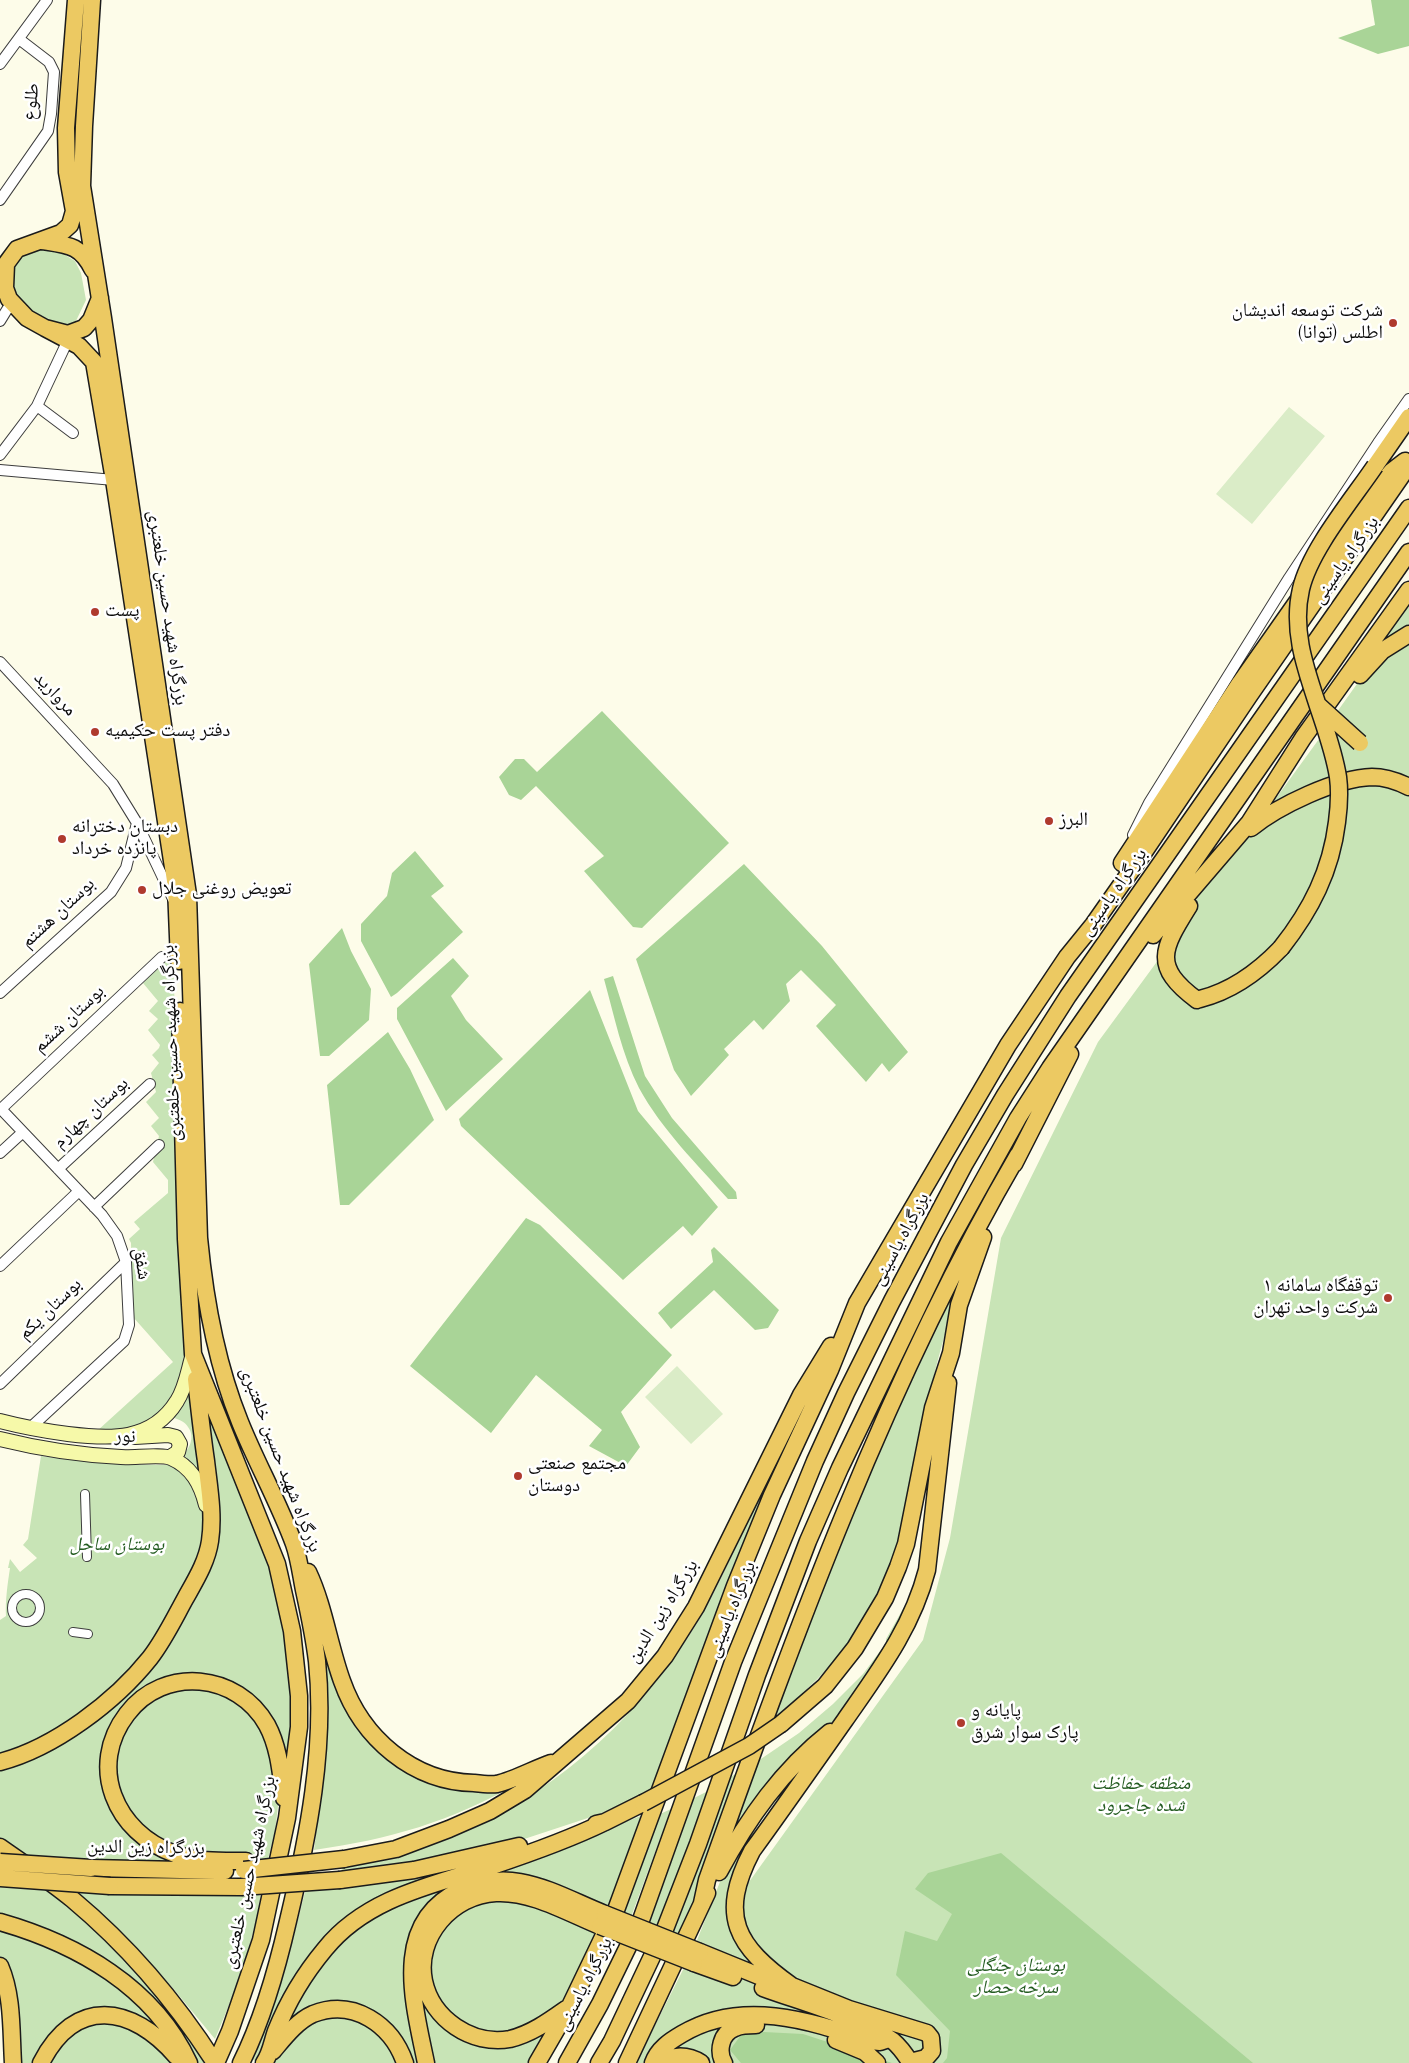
<!DOCTYPE html>
<meta charset="utf-8">
<style>
body{margin:0}
canvas{display:block;background:#fdfce9}
</style>
<canvas width="1409" height="2063"></canvas>
<script>
const ctx = document.querySelector('canvas').getContext('2d');
ctx.lineJoin = 'round';
function fill(path, color) { ctx.fillStyle = color; ctx.fill(path, 'evenodd'); }
function stroke(path, color, width, dash) { ctx.strokeStyle = color; ctx.lineWidth = width; ctx.lineCap = dash ? 'butt' : 'round'; ctx.setLineDash(dash || []); ctx.stroke(path); }
function drawText(font, color, halo, rows, align = 'center') {
  ctx.font = font + ' Spectral,"Noto Naskh Arabic",serif'; ctx.lineWidth = 5; ctx.setLineDash([]); ctx.textBaseline = 'middle'; ctx.strokeStyle = halo; ctx.fillStyle = color; for (const [text, x, y, turn = 0] of rows) {
    ctx.save(); ctx.translate(x, y); ctx.rotate((+turn || 0) * Math.PI / 180); ctx.textAlign = isNaN(turn) ? turn : align; if (halo) ctx.strokeText(text, 0, 0); ctx.fillText(text, 0, 0); ctx.restore();
  }
}
fill(new Path2D(`
 M52,247l23,14 6,12 5,27 -11,23 -9,6c-35,-18 -48,-16 -57,-58l16,-17z
 M1409,597v1466h-773l58,-115 31,-79 17,-33 76,-88c-25,33 -68,79 -81,117 -5,12 -5,28 -6,42l192,-267 27,-102 51,-300 97,-196 91,-124 9,-23 52,-61 77,-106v-2l37,-52 7,-18z
 M173,954l13,408 -12,39 -33,27 -44,3 76,-69 -40,-45 -2,-74 -2,-4 11,-10 -6,-7 34,-29v-13l-15,-18 6,-26 -8,-10 8,-8 -13,-16 10,-10 -5,-19 8,-10 -7,-8 7,-7 1,-3 -12,-15 10,-11 -9,-8 9,-10 -15,-18z
 M976,1238c-19,54 -36,108 -48,163 -11,54 -18,111 -36,162 -24,67 -69,117 -124,159l91,-227z
 M189,1385l18,111 -29,-39c11,-4 18,-20 10,-30 -3,-6 -11,-8 -17,-10z
 M813,1387l-162,405 -54,23 -91,30 -165,31 1,-10c35,-8 70,-14 103,-27 103,-41 185,-112 245,-205 24,-37 41,-78 60,-118 21,-43 42,-86 63,-129z
 M202,1403l7,11 58,143 14,51 11,81v34l-6,73 -23,-84 -83,-34 -69,56 8,83 85,46 -176,-4 -28,-21v-71l108,-63 97,-135z
 M41,1456l68,8 62,1 14,7 18,34 3,40 -58,107 -72,67 -76,39v-139l6,-4c-1,-15 2,-35 4,-48h-2l2,-9 10,13 17,-14 -14,-13 5,-6z
 M913,1591l3,7 -69,109 -29,29 -98,125 35,-98 44,-30 34,-29 30,-30 23,-31v-4z
 M318,1611l22,81 77,83 100,9c-68,38 -126,55 -203,66l9,-75z
 M221,1689l44,39 14,69 -4,35 -7,27 -65,-1 -60,-24 -31,-53 12,-58 40,-33z
 M744,1769l-62,169 -11,-5 56,-154z
 M708,1791l-50,137 -10,-4 46,-126z
 M671,1809l-40,108 -10,-4 37,-98z
 M643,1815l-36,96 -66,-27 -122,37 2,142h-12l-62,-56 -64,27 25,-50 37,-48 45,-30 168,-58z
 M486,1860l-120,47 -96,123 -15,31 -4,-3 27,-69 15,-50 13,-51z
 M0,1883l50,4 82,77 54,69 18,30h-6l-37,-53 -161,-94z
 M69,1890l192,2c-5,45 -28,105 -46,147l-44,-53z
 M507,1897l93,32c-12,26 -33,82 -59,94 -15,6 -33,9 -49,14l-45,-21 -20,-43 4,-30 31,-37z
 M0,1926l44,15 74,45 44,43 -67,-16 -58,50h-19l-18,-104z
 M416,1988l8,3 56,52 78,-26 -28,46h-100z
 M327,2014l47,10 28,39h-129l20,-29z
 M121,2020l57,43h-135l32,-37z`), '#c8e4b6');
fill(new Path2D(`
 M1371,0h38v46l-31,8 -40,-16 37,-13z
 M602,711l127,132 -87,85 -9,-1 -49,-56 20,-15 -68,-70 -15,14 -12,-5 -10,-18 16,-18h9l13,13z
 M415,851l29,35 -13,10 32,36 -66,61 -6,4 -30,-56v-17l26,-28 5,-23z
 M744,864l78,82 86,106 -19,20 -7,-9 -16,19 -50,-56 20,-21 -35,-35 -15,14 4,17 -27,29 -9,-10 -30,29 5,6 -38,41 -17,-26 -38,-111z
 M342,928l9,23 20,38 -2,31 -40,36h-9l-11,-92z
 M453,958l16,18 -18,20 15,24 37,39 -57,52 -49,-92v-11z
 M613,976l32,100 27,42 64,74 1,7h-9c-31,-35 -66,-69 -89,-111 -17,-33 -25,-73 -35,-109z
 M590,990l48,121 80,96 -26,29 -9,-10 -60,54 -162,-154 -2,-7z
 M388,1032l22,37 24,51 -85,85h-9l-13,-120z
 M526,1218l14,7 132,130 -51,57 19,35 -14,19 -37,-20 13,-16 -66,-55 -45,58 -81,-67z
 M714,1247l65,63 -11,18 -13,2 -41,-40 -43,39 -13,-16 55,-51 -2,-12z
 M1001,1853l252,210h-310l4,-5 3,-27 -54,-56 9,-44 32,10 15,-27 -37,-25 13,-16z
 M744,2031l59,3 89,29h-151l-11,-13z`), '#a9d497');
fill(new Path2D(`
 M1289,407l36,29 -73,88 -36,-30z
 M677,1366l46,48 -32,30 -46,-47z`), '#daecc7');
const pedestrian = new Path2D(`
 M85,1494l2,63
 M12 1608a14 14 0 1 1 28 0a14 14 0 1 1-28 0Z
 M73,1632l15,2`);
const minor = new Path2D(`
 M0,64l47,-64
 M0,200l48,-69 3,-17 3,-42 -5,-10 -30,-23
 M0,321l8,-13
 M37,406l36,27
 M0,455l37,-49 31,-66
 M0,470l114,10
 M0,662l113,122 24,39 36,76
 M1133,835l16,-32 140,-225 89,-135 31,-44
 M0,993l111,-101 15,-24 11,-45
 M0,1108l102,107 15,21 9,26 3,63 -5,16 -95,88
 M1,1109l161,-152
 M0,1153l23,-21
 M58,1169l92,-85
 M94,1207l65,-62
 M0,1266l79,-75
 M0,1384l126,-122`);
const secondary = new Path2D(`
 M0,1421c23,6 45,10 68,13 41,5 84,8 109,-33 9,-14 11,-31 16,-47
 M135,1437l33,-2 8,2 4,7 -2,8 -8,5
 M0,1439c40,10 80,16 121,18 12,1 41,-3 50,1 21,9 30,27 35,47`);
const trunk = new Path2D(`
 M76,0l-10,128 1,44 7,39 -4,14 -9,8 -44,16 -11,15 -1,24 4,11 18,19 18,10 23,6 16,-6 7,-8 9,-22
 M92,0l-8,126 -2,60 21,132 85,577 11,343c6,63 17,125 41,184 16,40 39,81 54,122 5,14 7,31 10,46 5,23 10,47 13,71 9,86 -9,176 -29,260 -11,48 -25,98 -47,142
 M42,241c26,4 39,4 51,29
 M45,328l34,18 15,16 20,118 62,407 3,74
 M1375,466l34,-49
 M1360,675l22,-24 27,-17
 M1251,828c27,-22 85,-50 121,-51 13,0 25,4 37,10
 M1122,863l118,-180 135,-192 17,-20 13,-10
 M1189,906c-26,42 -38,60 8,94
 M1153,935l96,-112 54,-85 106,-148
 M1200,999c32,-8 58,-27 81,-51
 M180,1011l6,228 7,115 84,210 15,67 7,65v31l-12,91 -26,122 -31,91 -14,32
 M1014,1164l56,-110
 M308,1572c16,34 21,73 34,109 20,57 71,101 132,102 8,1 16,2 23,1 17,-4 37,-15 54,-21
 M781,1724l44,-38 30,-38 30,-50 13,-31 8,-23 27,-136 18,-55 8,-48 24,-68
 M0,1762c54,-14 115,-60 150,-104 14,-18 24,-39 35,-59 10,-18 22,-37 25,-58 4,-26 -1,-54 -4,-80 -4,-27 -7,-55 -10,-82
 M596,1824l9,-2 38,-19
 M0,1847c24,17 49,33 72,52 55,46 104,103 143,164
 M344,1859l52,-10 53,-20 41,-18 35,-21 103,-89 37,-45 31,-49 105,-212 30,-49
 M246,1861c-24,0 -48,1 -71,-7 -60,-21 -88,-88 -48,-140 37,-49 111,-41 140,11 12,22 14,49 17,73
 M91,1868l134,3
 M719,1872c29,-54 63,-102 111,-140
 M340,1880l74,-10 105,-24
 M110,1886l131,1
 M702,1903l5,-23c88,-247 178,-497 311,-725
 M0,1922c77,22 154,65 189,141
 M700,1952l76,31 16,3 57,23 78,24 4,5 1,13 -6,7 -16,4
 M694,1963l39,14
 M0,1966c13,30 11,65 13,97
 M792,1986c-56,-40 -74,-70 -40,-135 32,-44 62,-87 93,-131 34,-49 67,-92 82,-150l21,-187
 M763,1988c38,14 98,30 130,53 7,6 12,13 17,21
 M566,2009c-17,12 -35,25 -56,30 -38,7 -78,-20 -86,-58 -9,-44 28,-86 72,-88 35,-2 72,20 104,33
 M836,2040l29,12 12,11
 M273,2051c11,-13 24,-30 40,-37 41,-16 79,11 92,49
 M41,2063c34,-67 91,-58 135,-7
 M264,2063c7,-10 8,-21 12,-32 11,-28 29,-58 49,-82 41,-51 107,-64 167,-83 39,-13 76,-26 113,-44
 M426,2063c-12,-59 -36,-141 35,-173 18,-8 38,-12 59,-8 29,5 57,21 85,32
 M537,2063l33,-57 46,-96 119,-324 37,-91 58,-125 27,-67 151,-258 59,-88 26,-32 49,-70 107,-159 160,-231
 M567,2063l33,-59 41,-84 92,-258 82,-201 31,-68 46,-92 72,-136 41,-70 63,-99 341,-488
 M599,2063l13,-22 53,-112 33,-85 59,-169 51,-134 32,-73 109,-226 69,-124 32,-50 359,-516
 M627,2063l80,-170
 M653,2063c5,-14 17,-22 29,-29 60,-36 128,-13 189,7l9,1 9,-3
 M654,2063c17,-7 32,-10 47,0
 M724,2063c-7,-12 -3,-30 11,-35 6,-3 14,-3 21,-3`);
stroke(pedestrian, '#3d3d3d', 10);
stroke(minor, '#3d3d3d', 12);
stroke(secondary, '#2c2c2c', 16);
stroke(trunk, '#1b1b1b', 19);
stroke(pedestrian, '#fff', 8);
stroke(minor, '#fff', 10);
stroke(secondary, '#f6f9a9', 14);
stroke(trunk, '#ecc962', 16);
const trunkBridge = new Path2D(`
 M1318,705l42,38
 M1281,948c30,-38 50,-77 56,-126 2,-15 3,-30 1,-45 -4,-26 -14,-52 -22,-77 -12,-36 -24,-72 -15,-111 9,-39 51,-89 74,-123
 M643,1803l106,-57 32,-22
 M0,1862l91,6
 M244,1870l100,-11
 M0,1878l110,8
 M241,1887l99,-7
 M605,1914l95,38
 M600,1926l94,37`);
stroke(trunkBridge, '#1b1b1b', 19, []);
stroke(trunkBridge, '#ecc962', 16);
for (const [x, y, r, color] of [
 [1393,323,5,"#af3a2e"],
 [95,612,5,"#af3a2e"],
 [95,732,5,"#af3a2e"],
 [1049,821,5,"#af3a2e"],
 [62,839,5,"#af3a2e"],
 [142,890,5,"#af3a2e"],
 [1388,1298,5,"#af3a2e"],
 [518,1476,5,"#af3a2e"],
 [961,1723,5,"#af3a2e"]
]) { const dot = new Path2D(); dot.arc(x, y, r, 0, 2 * Math.PI); ctx.fillStyle = color; ctx.fill(dot); stroke(dot, '#fff', 2); }
drawText('19px', '#0a0a0a', '#fff', [
 ["طلوع",33,102,-84],
 ["بزرگراه یاسینی",1347,561,-55],
 ["بزرگراه شهید حسین خلعتبری",166,608,82],
 ["مروارید",54,695,47],
 ["بزرگراه یاسینی",1115,893,-55],
 ["بوستان هشتم",59,914,-43],
 ["بوستان ششم",70,1020,-43],
 ["بزرگراه شهید حسین خلعتبری",173,1043,-92],
 ["بوستان چهارم",92,1114,-43],
 ["بزرگراه یاسینی",902,1240,-62],
 ["شفق",140,1264,81],
 ["بوستان یکم",51,1310,-44],
 ["نور",125,1438,2],
 ["بزرگراه شهید حسین خلعتبری",279,1460,69],
 ["بزرگراه یاسینی",733,1610,-68],
 ["بزرگراه زین الدین",664,1612,-58],
 ["بزرگراه زین الدین",146,1849,1],
 ["بزرگراه شهید حسین خلعتبری",251,1873,-78],
 ["بزرگراه یاسینی",586,1985,-63]
]);
drawText('19px', '#0a0a0a', '#fff', [
 ["شرکت توسعه اندیشان",1383,312,"right"],
 ["اطلس (توانا)",1383,334,"right"],
 ["پست",105,612],
 ["دفتر پست حکیمیه",105,732],
 ["البرز",1059,821],
 ["دبستان دخترانه",72,828],
 ["پانزده خرداد",72,850],
 ["تعویض روغنی جلال",152,890],
 ["توقفگاه سامانه ۱",1378,1287,"right"],
 ["شرکت واحد تهران",1378,1309,"right"],
 ["مجتمع صنعتی",528,1465],
 ["دوستان",528,1487],
 ["پایانه و",971,1712],
 ["پارک‌ سوار شرق",971,1734]
], 'left');
drawText('italic 19px', '#245c21', '#fff', [
 ["بوستان ساحل",117,1546],
 ["منطقه حفاظت",1141,1785],
 ["شده جاجرود",1141,1807],
 ["بوستان جنگلی",1016,1967],
 ["سرخه حصار",1016,1989]
]);
</script>
